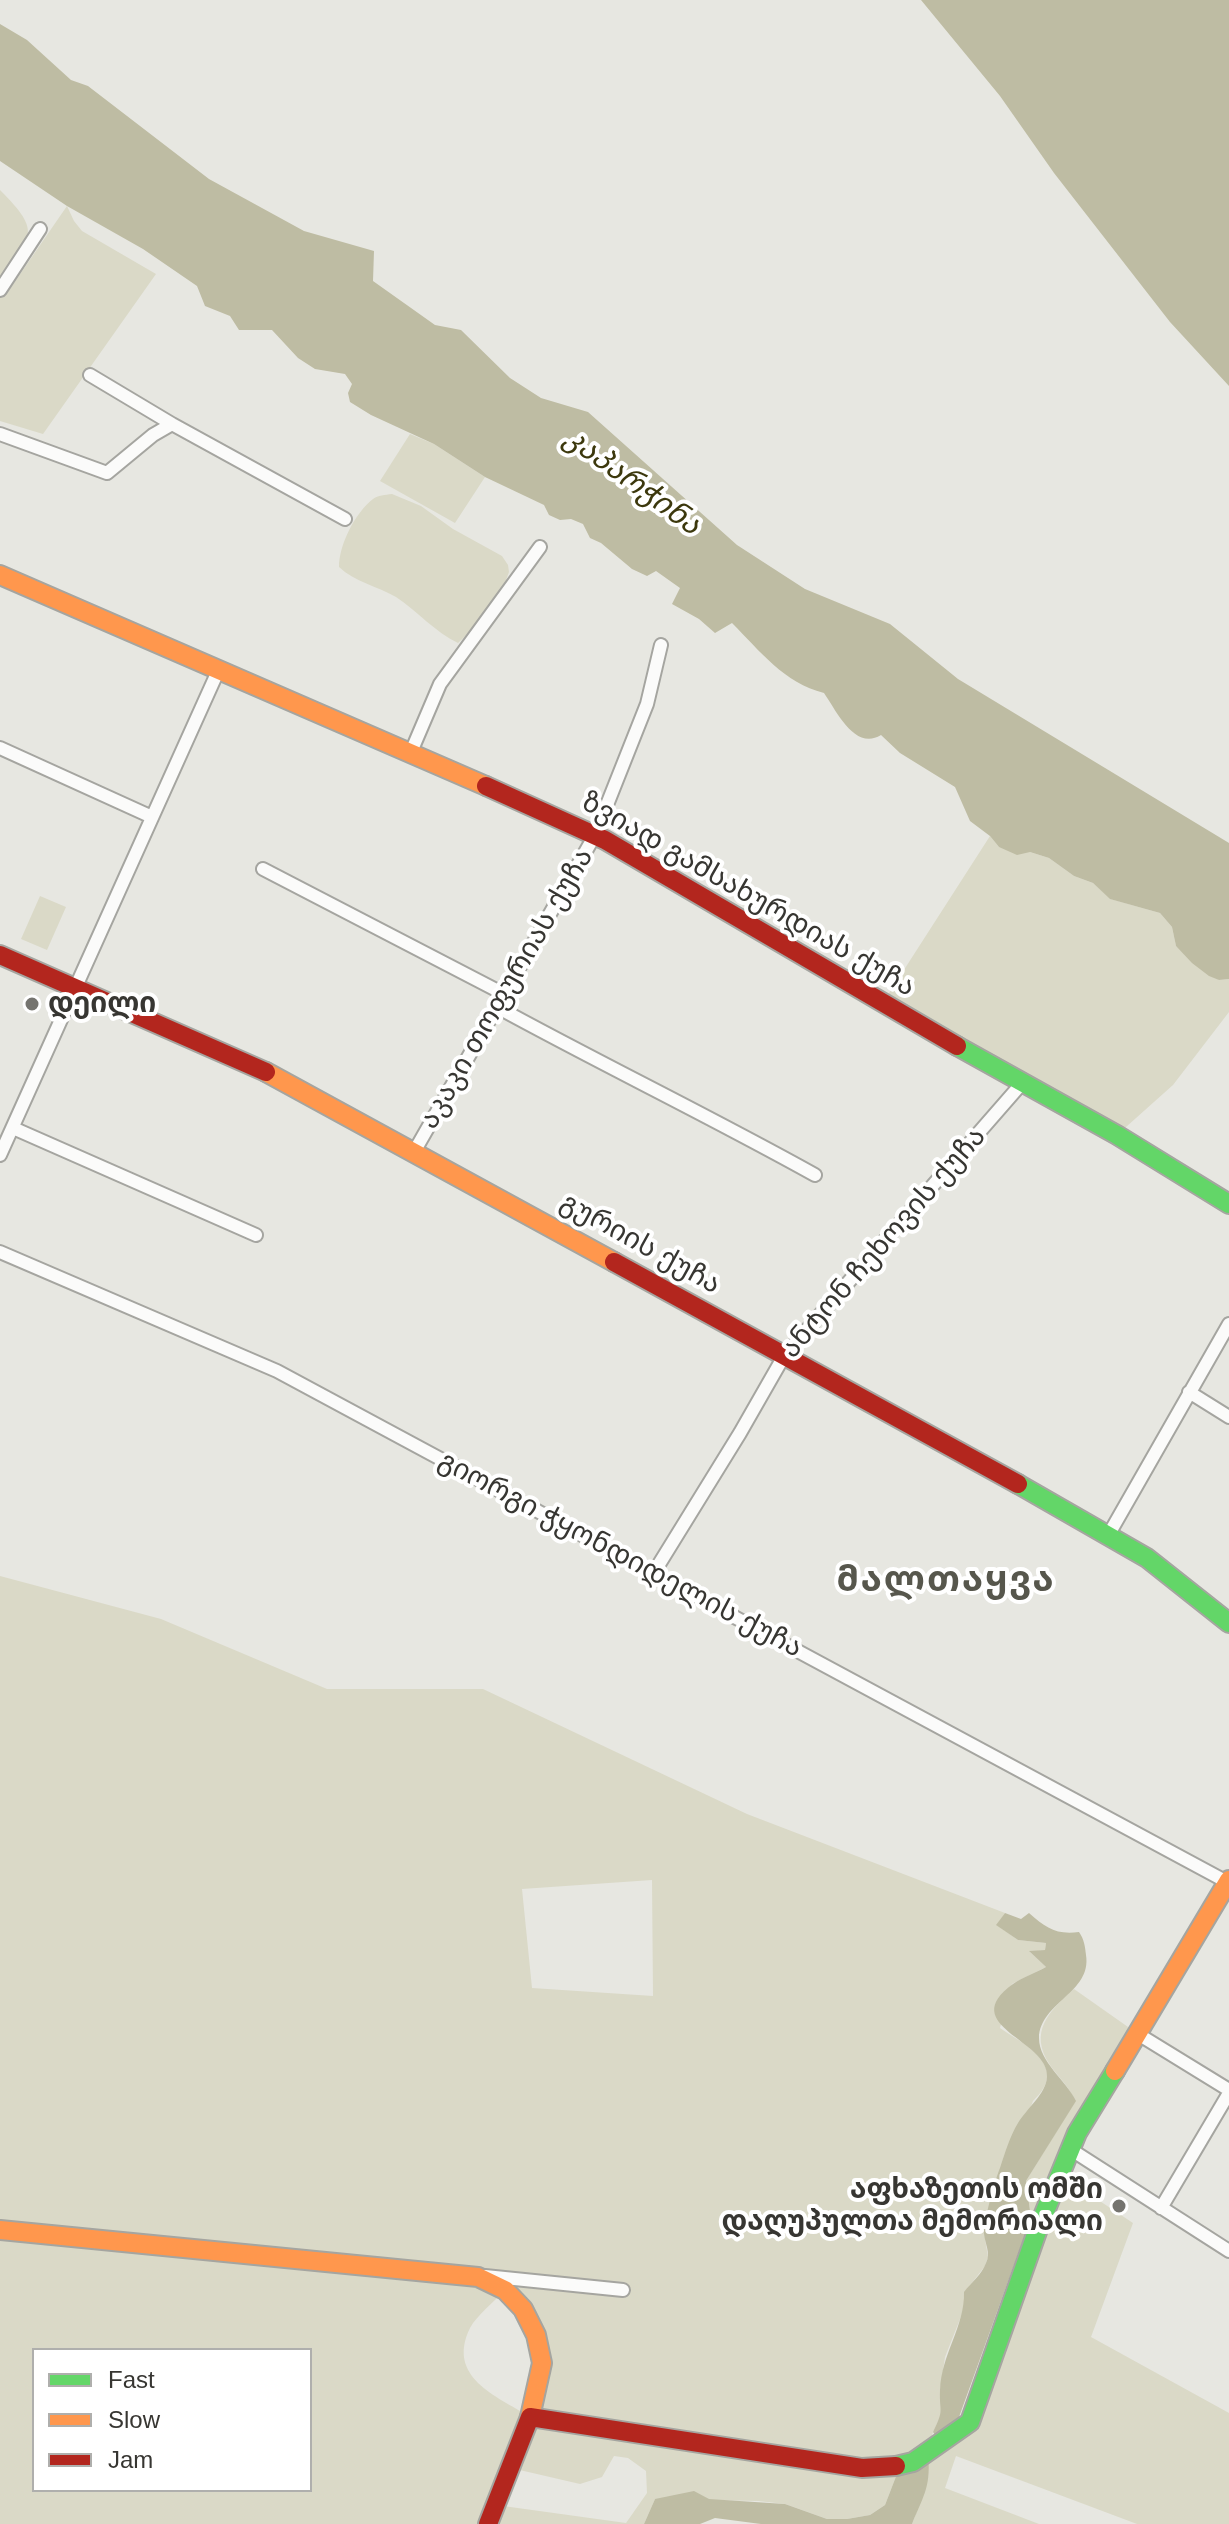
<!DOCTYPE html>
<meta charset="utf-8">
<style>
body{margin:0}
#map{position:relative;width:1229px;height:2524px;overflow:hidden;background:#e7e7e1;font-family:Helvetica,sans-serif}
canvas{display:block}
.legend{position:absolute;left:32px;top:2348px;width:280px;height:144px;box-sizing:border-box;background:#fff;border:2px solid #afafad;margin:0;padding:10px 14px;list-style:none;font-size:24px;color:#373632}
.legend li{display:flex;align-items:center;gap:16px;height:40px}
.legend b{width:40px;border:2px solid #afafad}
</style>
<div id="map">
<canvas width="1229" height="2524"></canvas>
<ul class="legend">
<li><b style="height:10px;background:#63d668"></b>Fast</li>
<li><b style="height:10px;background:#ff974d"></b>Slow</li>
<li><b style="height:10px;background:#b3261e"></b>Jam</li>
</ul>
</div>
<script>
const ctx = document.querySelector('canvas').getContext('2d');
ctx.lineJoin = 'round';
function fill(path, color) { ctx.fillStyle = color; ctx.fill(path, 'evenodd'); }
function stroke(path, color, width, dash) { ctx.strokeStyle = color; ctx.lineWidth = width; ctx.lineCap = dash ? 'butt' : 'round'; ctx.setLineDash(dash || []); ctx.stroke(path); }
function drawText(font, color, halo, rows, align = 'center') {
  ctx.font = font + ' Helvetica,"Noto Sans Georgian",sans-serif'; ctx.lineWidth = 8; ctx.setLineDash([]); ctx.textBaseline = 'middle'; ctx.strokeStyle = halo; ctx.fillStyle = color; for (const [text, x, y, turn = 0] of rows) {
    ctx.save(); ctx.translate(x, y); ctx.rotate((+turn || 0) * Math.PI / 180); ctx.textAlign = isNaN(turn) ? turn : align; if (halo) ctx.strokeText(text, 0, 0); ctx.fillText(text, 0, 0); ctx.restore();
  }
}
fill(new Path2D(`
 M0,190c44,44 30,45 0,93z
 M67,206l7,15 8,10 74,43 -113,160 -43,-13v-132l7,4z
 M410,434l24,10 51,33 -30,46 -75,-42z
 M392,494l29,12 32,23 49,27 6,9 1,7 -4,11 -14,23 -12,17 -21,20c-23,-11 -41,-32 -62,-46 -19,-11 -41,-15 -57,-30 0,-22 16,-54 34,-68 5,-4 12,-4 19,-5z
 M990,836l9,11 31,5 19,6 25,18 19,7 18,16 49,14 12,14 4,19 43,34 10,-1v33l-56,73 -56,50 -235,-131z
 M40,896l26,11 -19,43 -26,-11z
 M0,1576l161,43 166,70h156l264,125 258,99 -8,12 21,15 28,3 -1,7 -15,2 16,15 -34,17 -12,44c27,18 70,39 33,73l-49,132 4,24 -3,9 -21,27v16l-19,48 -5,34 2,23 -9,18 -5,18 42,-28 69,-196 -8,-8 -5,-37 49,-80c-6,-15 -16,-23 -25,-36 -22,-33 -1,-54 24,-76l64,45 -79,140 74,49 -42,114 138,76v111h-92l-181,-68 -11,32 94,36h-127l5,-13 -17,-45 -15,39 -15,10 -23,4h-20l-42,-15 -27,-3 -103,-2 -11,25h-644zM652,1880l1,116 -121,-8 -10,-99zM505,2290l37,73 -13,53c-33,-20 -83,-39 -59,-88 7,-13 25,-27 35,-38zM34,2350h276v140h-276zM614,2456l14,2 18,13 1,22 -21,30 -130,-18 15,-37 69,16 22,-7z`), '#dad9c7');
fill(new Path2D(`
 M921,0h308v386l-59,-64 -116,-149 -54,-77z
 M0,24l27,16 44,40 17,6 121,93 95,52 70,20 -1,30 62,44 26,5 49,48 31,20 47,14 149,133 68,44 85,35 68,55 271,164v136l-10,1 -10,-4 -17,-13 -16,-17 -4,-19 -12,-14 -50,-14 -17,-16 -19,-7 -25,-18 -19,-6 -13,3 -18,-8 -9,-11 -20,-15 -15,-34 -55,-34 -19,-18c-26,16 -44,-23 -57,-42 -40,-10 -64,-42 -92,-70l-17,10 -16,-14 -27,-15 8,-16 -24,-17 -9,5 -15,-7 -31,-26 -11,-5 -7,-14 -12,-5 -11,1 -11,-5 -5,-10 -59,-28 -51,-33 -63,-29 -21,-13 -2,-9 4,-9 -7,-10 -30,-5 -17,-11 -26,-28h-33l-9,-14 -25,-10 -8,-20 -54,-37 -76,-43 -67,-45z
 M1005,1913l16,6 8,-6c17,15 27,22 50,19 5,7 6,14 7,23 6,38 -46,47 -47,83 0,24 27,42 37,63l-50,80 5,37 -72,199 -9,13 -13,8 -4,-6c12,-24 6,-19 7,-42 1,-35 25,-64 24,-98 7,-9 18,-18 22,-29 5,-10 -1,-19 -2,-29 -1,-11 11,-54 16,-66 5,-15 10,-32 18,-45 9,-15 28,-29 29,-46 3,-37 -92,-51 -34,-93 10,-7 22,-11 33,-17l-17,-16 16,-1 1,-7 -28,-3 -22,-15z
 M928,2451c3,36 -3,41 -16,73h-151l-46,-6 -15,6h-56l11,-25 39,-8 15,8 76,5 42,15h20l23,-4 15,-10 15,-39z`), '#bebca3');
const street = new Path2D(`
 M0,290l40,-61
 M90,375l82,49
 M0,434l107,39 46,-38 19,-11 173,95
 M0,748l152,69
 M411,752l29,-68 100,-137
 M263,869l241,125
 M497,1007c106,58 214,110 318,168
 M13,1128l243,107
 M414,1152l181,-317 52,-131 14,-59
 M0,1155l219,-486
 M0,1252l277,119 950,511
 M1189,1392l40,25
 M1109,1534l120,-210
 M653,1574l87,-141 44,-77 239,-274
 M1138,2034l91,56
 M1070,2149l159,102
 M1161,2208l68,-115
 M485,2276l138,14`);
const fast = new Path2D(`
 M957,1046l160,89 112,69
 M1018,1484l129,74 82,65
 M896,2466l17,-4 57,-40 69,-196 38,-93 38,-62`);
const slow = new Path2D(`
 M0,575l486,211
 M266,1072l348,190
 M1115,2071l114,-191
 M0,2230l478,47 27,13 18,19 13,26 6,28 -12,54`);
const jam = new Path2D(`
 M486,786l119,54 352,206
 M0,955l266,117
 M614,1262l404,222
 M488,2524l42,-107 332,51 34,-2`);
stroke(street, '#a5a5a0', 16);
stroke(fast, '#a5a5a0', 22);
stroke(slow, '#a5a5a0', 22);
stroke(jam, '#a5a5a0', 22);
stroke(street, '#fbfbfa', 12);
stroke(fast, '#63d668', 18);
stroke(slow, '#ff974d', 18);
stroke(jam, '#b3261e', 18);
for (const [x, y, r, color] of [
 [32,1004,8,"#75746f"],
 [1119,2206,8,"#75746f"]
]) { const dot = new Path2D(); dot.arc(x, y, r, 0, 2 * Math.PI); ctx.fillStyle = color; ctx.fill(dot); stroke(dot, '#fff', 3); }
drawText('28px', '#373632', '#fff', [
 ["ზვიად გამსახურდიას ქუჩა",748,895,30],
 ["აკაკი თოფურიას ქუჩა",507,989,-60],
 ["ანტონ ჩეხოვის ქუჩა",884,1243,-49],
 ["გურიის ქუჩა",640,1244,29],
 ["გიორგი ჭყონდიდელის ქუჩა",620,1555,28]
]);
drawText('bold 28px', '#373632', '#fff', [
 ["დეილი",48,1004],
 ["აფხაზეთის ომში",1103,2190,"right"],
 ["დაღუპულთა მემორიალი",1103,2222,"right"]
], 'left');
drawText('italic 30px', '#3c380d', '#fff', [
 ["კაპარჭინა",632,482,36]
]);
ctx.letterSpacing = '2px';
drawText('bold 36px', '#57574d', '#fff', [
 ["მალთაყვა",946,1581]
]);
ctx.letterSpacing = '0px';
</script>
